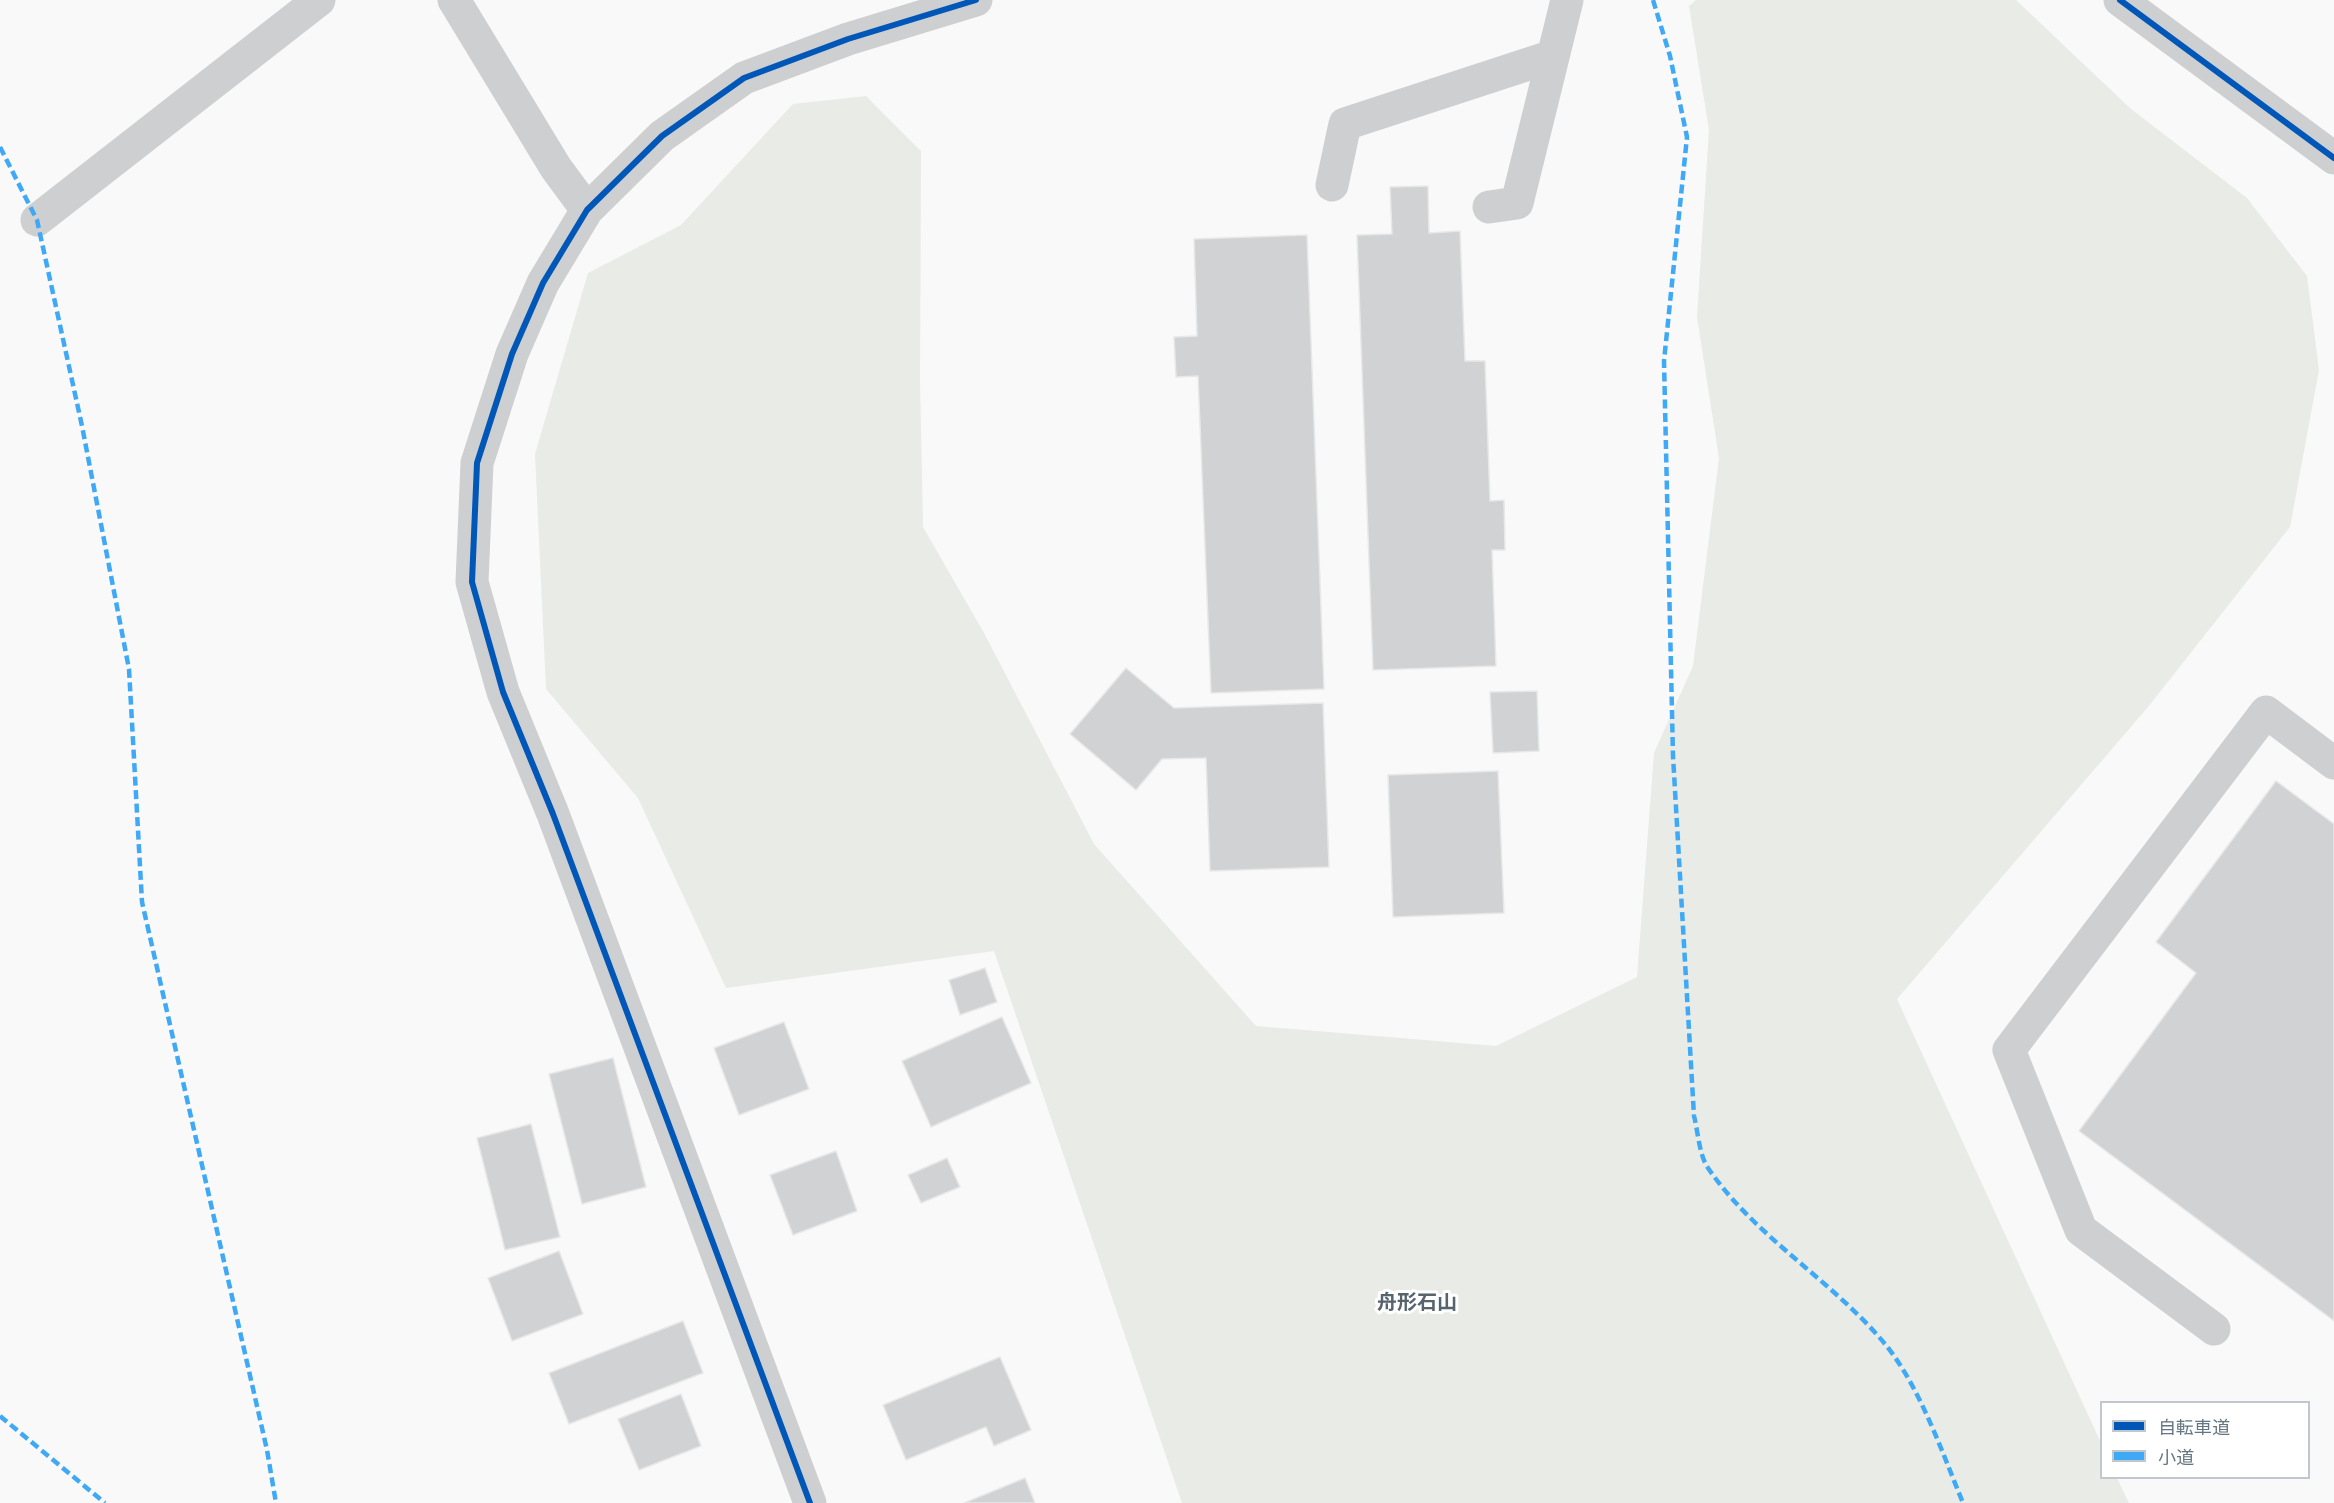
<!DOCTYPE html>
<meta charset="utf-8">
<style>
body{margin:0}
#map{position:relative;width:2334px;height:1503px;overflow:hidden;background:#f9f9f9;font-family:Manrope,"Noto Sans JP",sans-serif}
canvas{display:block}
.legend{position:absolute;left:2100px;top:1401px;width:210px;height:78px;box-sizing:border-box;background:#fff;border:2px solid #c1c8cd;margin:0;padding:8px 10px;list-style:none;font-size:18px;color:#657683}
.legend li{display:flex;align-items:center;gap:12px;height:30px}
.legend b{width:30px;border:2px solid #c1c8cd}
</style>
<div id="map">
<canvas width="2334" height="1503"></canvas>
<ul class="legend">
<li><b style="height:8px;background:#0057b8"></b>自転車道</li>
<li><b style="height:8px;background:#3fa9f5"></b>小道</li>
</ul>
</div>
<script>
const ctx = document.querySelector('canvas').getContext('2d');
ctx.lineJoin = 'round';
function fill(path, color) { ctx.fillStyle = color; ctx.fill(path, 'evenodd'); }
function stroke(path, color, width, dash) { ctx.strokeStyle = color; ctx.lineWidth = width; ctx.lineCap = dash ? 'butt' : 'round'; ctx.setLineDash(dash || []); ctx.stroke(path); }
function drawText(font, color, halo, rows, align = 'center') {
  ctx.font = font + ' Manrope,"Noto Sans JP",sans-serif'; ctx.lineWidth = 6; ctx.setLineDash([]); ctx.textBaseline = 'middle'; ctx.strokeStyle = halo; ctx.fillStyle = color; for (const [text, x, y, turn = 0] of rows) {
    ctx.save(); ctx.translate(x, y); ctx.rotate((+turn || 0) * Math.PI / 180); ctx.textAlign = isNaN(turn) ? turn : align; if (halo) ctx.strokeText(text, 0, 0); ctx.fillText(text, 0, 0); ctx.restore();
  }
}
fill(new Path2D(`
 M1696,0h320l115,109 116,89 60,78 12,94 -29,157 -142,180 -251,292 204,444 1,35h15l12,25h-947l-188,-552 -268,37 -88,-190 -92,-109 -11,-235 53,-181 93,-48 112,-121 73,-8 55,55 -1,230 3,146 61,106 110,211 162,182 240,20 141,-69 17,-224 39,-87 26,-208 -22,-141 12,-187 -20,-124z`), '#e8ebe6');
const building = new Path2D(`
 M1428,186l1,47 31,-2 5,130h20l5,140 14,-1 1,50h-13l4,116 -123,4 -16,-435 35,-1 -2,-47z
 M1307,235l17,454 -113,4 -13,-317 -22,1 -2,-40 23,-1 -3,-97z
 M1126,668l48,40 149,-5 6,164 -119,4 -4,-113 -44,1 -26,31 -66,-56z
 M1537,691l2,60 -46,2 -3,-61z
 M1498,771l6,142 -111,4 -5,-142z
 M2276,781l58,43v497l-255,-190 117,-158 -40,-31z
 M985,968l12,34 -37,13 -11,-35z
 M1002,1017l29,66 -100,44 -29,-66z
 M784,1022l25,67 -70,26 -25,-67z
 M613,1058l33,129 -64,17 -33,-130z
 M531,1124l29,113 -55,13 -28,-112z
 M836,1151l21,60 -64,24 -23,-60z
 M947,1158l13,29 -39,16 -13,-28z
 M559,1251l24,63 -71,27 -24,-63z
 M683,1321l20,52 -134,51 -20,-51z
 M1000,1357l31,73 -37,16 -8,-19 -80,33 -23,-55z
 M681,1394l20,52 -62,24 -21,-51z
 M1025,1478l10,25h-71z`);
fill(building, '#d0d2d3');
stroke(building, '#e8e8e8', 1.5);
stroke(new Path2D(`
 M454,0l102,168 31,42
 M2120,0l214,158
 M1332,185l13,-61 208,-68
 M1489,207l28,-4 50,-203
 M37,220l282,-220
 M2214,1329l-133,-99 -72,-180 257,-338 68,51
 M810,1503l-257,-689 -50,-122 -31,-110 5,-119 35,-109 31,-71 44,-73 75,-74 82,-58 104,-39 128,-39`), '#cecfd0', 33);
stroke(new Path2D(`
 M1653,0l17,56 17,81 -23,224 9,395 21,360c4,15 5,39 14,52 47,69 124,112 177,176 35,43 57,108 78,159
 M0,147l37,73 45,206 47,243 13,233 125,548 9,53
 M0,1416l105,87`), '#3fa9f5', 4.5, [9, 4.5]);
stroke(new Path2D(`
 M2120,0l214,158
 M810,1503l-257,-689 -50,-122 -31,-110 5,-119 35,-109 31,-71 44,-73 75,-74 82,-58 104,-39 128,-39`), '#0057b8', 6);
drawText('bold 20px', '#57646e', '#fff', [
 ["舟形石山",1417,1303]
]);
</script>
